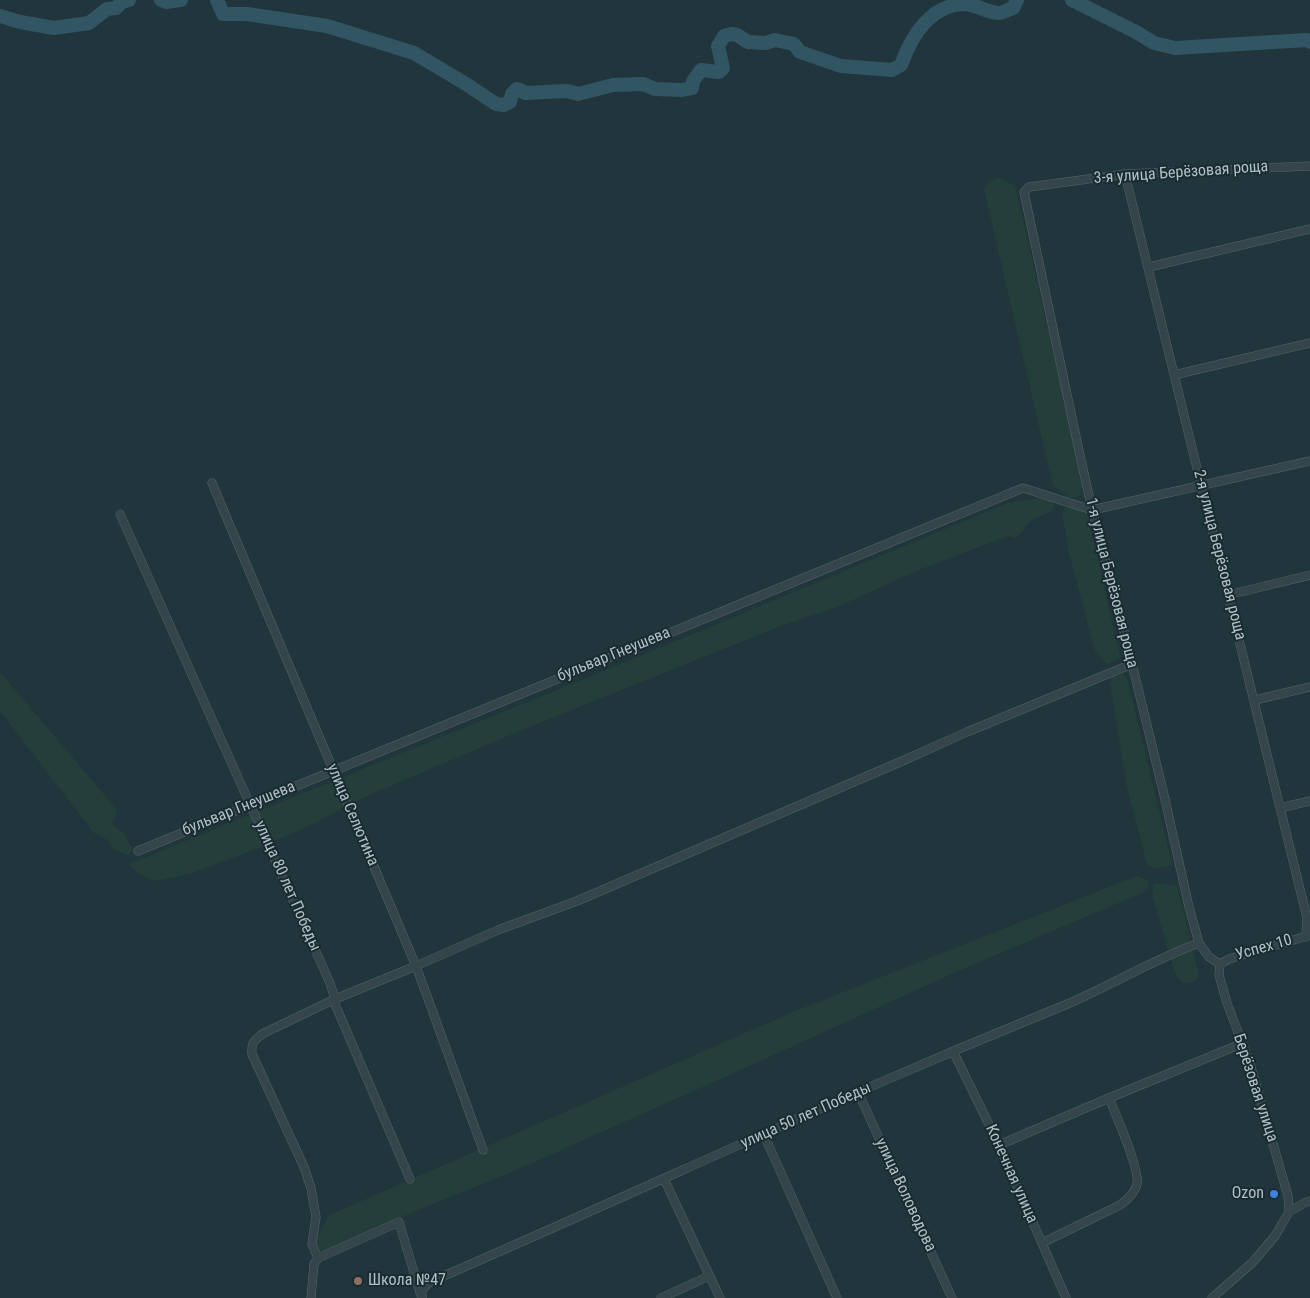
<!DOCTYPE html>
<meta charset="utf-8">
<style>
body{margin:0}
canvas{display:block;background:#21353c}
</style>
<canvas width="1310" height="1298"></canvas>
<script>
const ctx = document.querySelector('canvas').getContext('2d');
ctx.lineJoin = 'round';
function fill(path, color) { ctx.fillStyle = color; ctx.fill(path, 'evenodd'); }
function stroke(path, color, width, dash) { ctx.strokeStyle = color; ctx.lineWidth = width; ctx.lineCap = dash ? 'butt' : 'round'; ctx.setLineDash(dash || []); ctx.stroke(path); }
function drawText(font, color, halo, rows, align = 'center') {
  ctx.font = font + ' "Roboto Condensed",sans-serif'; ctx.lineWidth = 4; ctx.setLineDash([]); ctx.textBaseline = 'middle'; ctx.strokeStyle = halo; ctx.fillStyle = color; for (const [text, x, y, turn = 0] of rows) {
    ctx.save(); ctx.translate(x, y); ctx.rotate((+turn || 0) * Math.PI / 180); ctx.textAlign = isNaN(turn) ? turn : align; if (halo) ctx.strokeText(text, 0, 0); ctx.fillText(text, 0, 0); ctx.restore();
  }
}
fill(new Path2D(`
 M1000,178l15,8 68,295 -3,16h-11l-16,-11 -69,-297 6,-8z
 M1038,498h15v12l-24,12 -6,9 -7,7 -8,-2 -92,35 -81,37 -49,16 -269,108 -166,71 -35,20 -55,24 -69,26 -35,8 -17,-6 -11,-11 482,-196 397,-165z
 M1074,505l12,4 34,148 -3,3 -10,4 -12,-13 -26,-99 -7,-39 3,-6z
 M0,672l117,138 -5,14 13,11 8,15 -5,5 -15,-6 -7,-10 -12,-6 -94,-122z
 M1123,674l4,4 45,187 -17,4 -8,-5 -20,-77 -17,-104 2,-6z
 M1137,876l10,4 2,6 -7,7 -184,78 -233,106 -204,91 -127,52 -7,6 -62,29 -9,-10 3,-12 11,-18 463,-203z
 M1157,883l20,3 22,90 -4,5 -13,2 -7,-10 -22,-76v-12z`), '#243f39');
stroke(new Path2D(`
 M161,0l5,2 15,-2
 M217,0l6,14h24l80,12 87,27 52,31 30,20 7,1 7,-3 2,-8 5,-5 9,4 41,-2 11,3 35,-9 30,-1 12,5 27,1 10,-2 1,-7 8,-11 18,2 4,-4 -5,-22 6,-10 7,-2 6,1 11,7 18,1 9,-3 19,4 6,8 41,14 51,4 9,-5c10,-28 29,-60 63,-61 11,0 22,8 34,9 4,0 10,-3 15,-5l4,-8
 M1072,0l64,32 18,11 21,5 132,-8 3,2
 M0,16l20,6 34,6 35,-5 18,-14 9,-1 6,-6 7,-2`), '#315563', 14);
const minor = new Path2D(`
 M1125,174l182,744 -1,19
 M1149,267l161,-38
 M1174,375l136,-32
 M212,483l204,483 67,184
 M120,514l210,469 5,16v5l75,175
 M1228,595l82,-20
 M1255,700l55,-13
 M1280,808l30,-7
 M138,851l885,-363 69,22 218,-49
 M1220,964l-11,-7 -10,-14 -10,-36 -25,-112 -39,-160 -33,-125 -14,-64 -54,-254 5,-5 96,-13 185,-8
 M1220,964l-1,11 8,28 23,61 38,132 1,16
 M1220,964l9,-5 81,-24
 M953,1051l46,94 67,153
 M858,1092l94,206
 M764,1135l73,163
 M999,1145l110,-47 132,-54
 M664,1179l56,119
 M1042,1243l78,-38c7,-5 15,-12 17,-21 3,-15 -21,-69 -28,-86
 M318,1258l81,-36 22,74
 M311,1298l3,-34 4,-6 -6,-14 4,-27 -5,-29 -7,-21 -52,-113c-1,-12 2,-13 10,-20l73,-35 81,-33 82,-36 79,-29 323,-139 67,-30 165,-68
 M422,1298v-9l8,-7c143,-62 285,-127 428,-190 69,-30 138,-59 207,-87 45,-19 87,-45 134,-62
 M661,1298l48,-22
 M1212,1298l40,-35 23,-27 14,-24 15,-9 6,-2`);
stroke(minor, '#53646a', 9);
stroke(minor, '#34464c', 8);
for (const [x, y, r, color] of [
 [1274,1194,5,"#3f7fe0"],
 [358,1281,5,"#8d6e63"]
]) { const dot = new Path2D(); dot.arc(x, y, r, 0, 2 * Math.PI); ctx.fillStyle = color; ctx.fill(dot); stroke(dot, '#1a2b31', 2); }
drawText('16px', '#b0c1c8', '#1a2b31', [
 ["3-я улица Берёзовая роща",1181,173,-4],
 ["2-я улица Берёзовая роща",1219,555,76],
 ["1-я улица Берёзовая роща",1111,583,76],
 ["бульвар Гнеушева",614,655,-22],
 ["бульвар Гнеушева",239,809,-22],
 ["улица Селютина",352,815,67],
 ["улица 80 лет Победы",287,886,66],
 ["Успех 10",1264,948,-16],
 ["Берёзовая улица",1255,1088,72],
 ["улица 50 лет Победы",806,1116,-24],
 ["Конечная улица",1011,1174,66],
 ["улица Воловодова",905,1195,65]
]);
drawText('16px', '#b0c1c8', '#1a2b31', [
 ["Ozon",1264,1194],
 ["Школа №47",368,1281,"left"]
], 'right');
</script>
